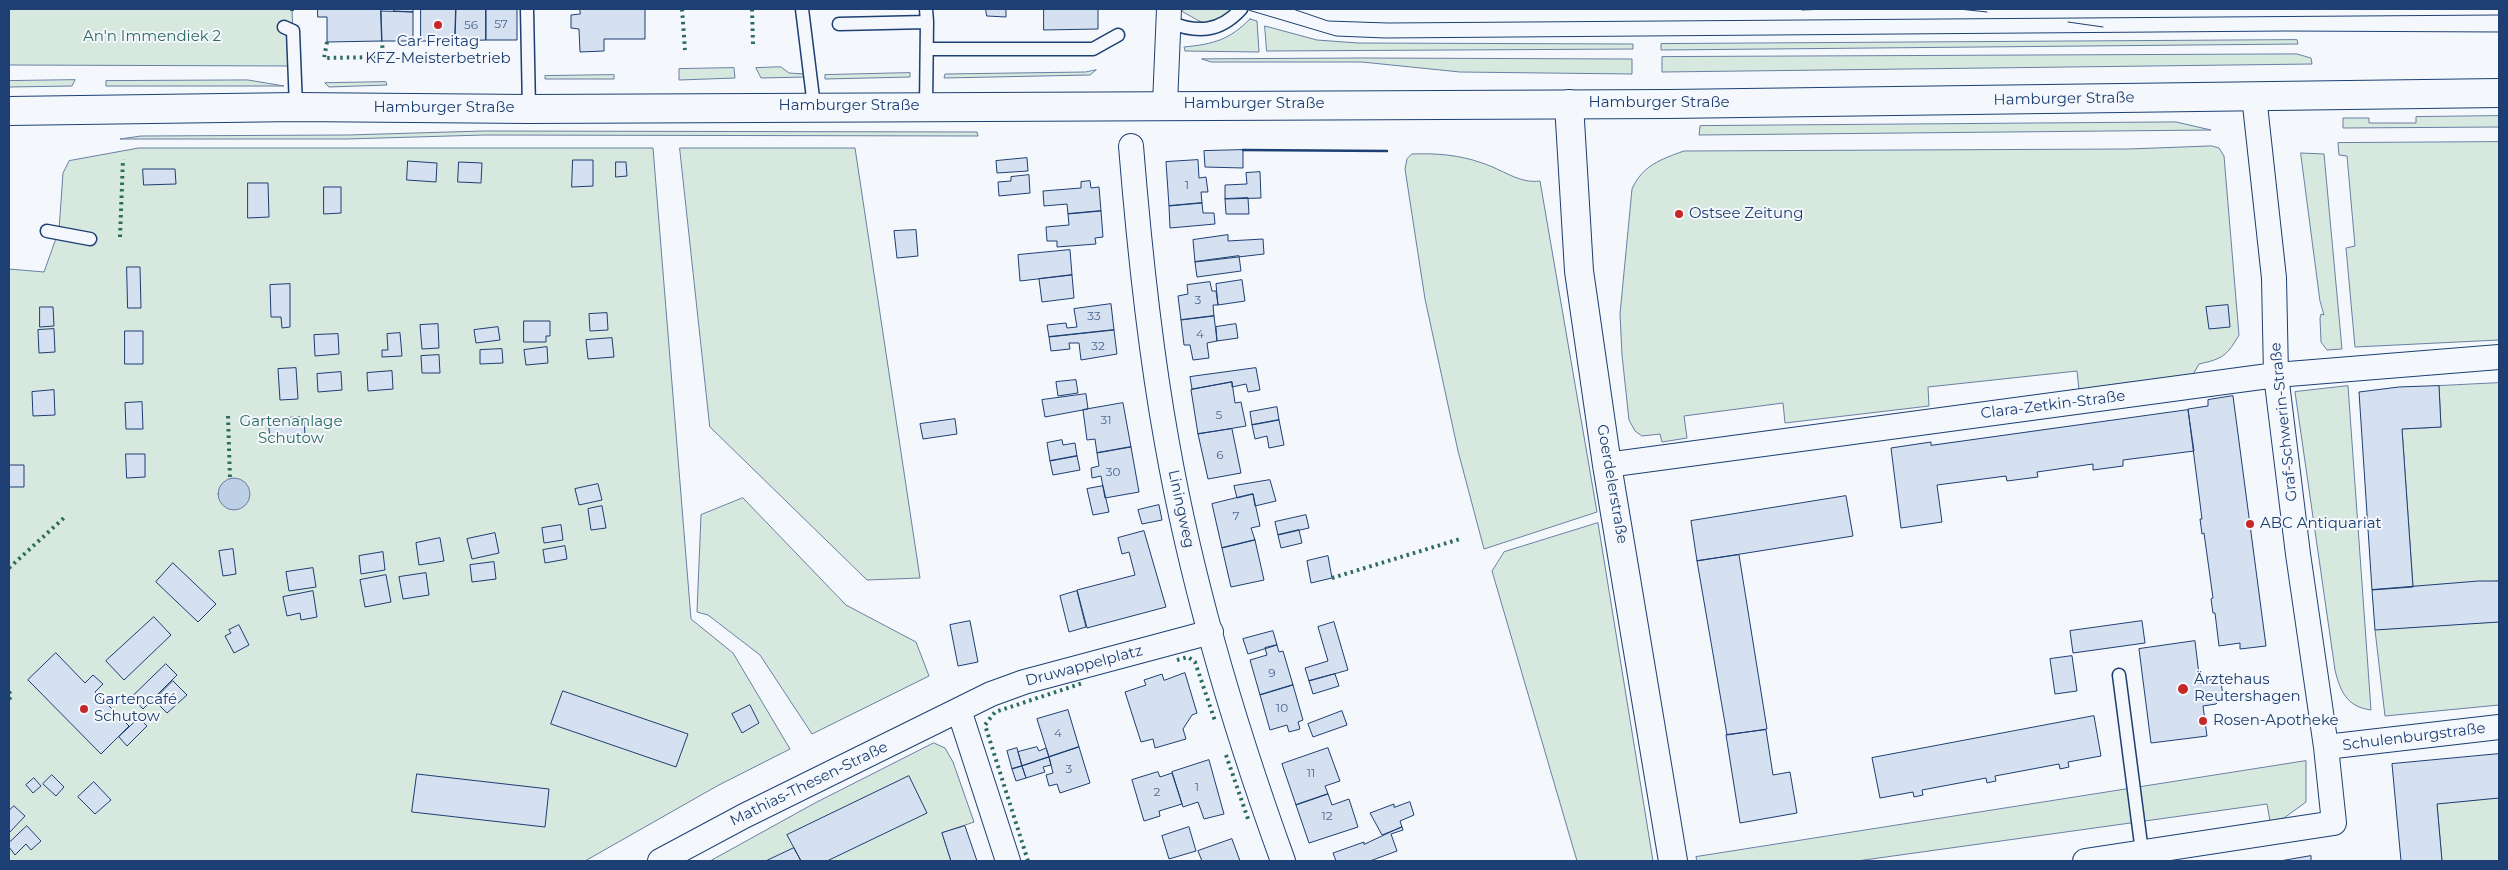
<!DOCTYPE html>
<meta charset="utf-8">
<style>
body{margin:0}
#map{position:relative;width:2508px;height:870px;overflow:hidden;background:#f4f7fb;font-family:Montserrat,sans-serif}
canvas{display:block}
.frame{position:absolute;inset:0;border:10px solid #1d3f73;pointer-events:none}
</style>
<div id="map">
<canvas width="2508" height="870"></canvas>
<div class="frame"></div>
</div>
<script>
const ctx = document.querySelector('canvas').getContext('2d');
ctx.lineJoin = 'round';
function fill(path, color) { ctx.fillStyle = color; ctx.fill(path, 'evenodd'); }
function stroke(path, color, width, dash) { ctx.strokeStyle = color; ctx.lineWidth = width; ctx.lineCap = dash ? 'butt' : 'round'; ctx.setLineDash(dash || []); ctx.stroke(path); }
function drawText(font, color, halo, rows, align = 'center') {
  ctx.font = font + ' Montserrat,sans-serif'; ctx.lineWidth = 4; ctx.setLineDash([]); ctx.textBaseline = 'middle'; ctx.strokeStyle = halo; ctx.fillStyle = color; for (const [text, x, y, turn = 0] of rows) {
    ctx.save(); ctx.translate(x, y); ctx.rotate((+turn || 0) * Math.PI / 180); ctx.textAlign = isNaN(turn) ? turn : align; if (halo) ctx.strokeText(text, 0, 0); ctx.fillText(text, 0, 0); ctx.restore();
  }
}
const green = new Path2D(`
 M9,9h283l2,57 -285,-1z
 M1183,9h46l1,1c-20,21 -23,15 -47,2z
 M1250,19l7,2 2,31 -74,-1 -1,-4c30,-3 45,-7 66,-28z
 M1265,26l52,14 41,3 275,1v5l-366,2z
 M2297,40l1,4 -637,6v-6z
 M2297,54l14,4 1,6 -650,8v-15z
 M1361,58l271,1v15l-172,-2 -98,-10h-151l-9,-3z
 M781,67l8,6 15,1 2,3 -45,1 -5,-10z
 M734,68l1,10 -56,2v-11z
 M1096,70l-6,5 -146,3 1,-4 140,-2z
 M910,73v4l-85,2v-4z
 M614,75v4h-69v-3z
 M75,80l-3,6 -63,1v-6z
 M248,80l36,6h-178v-5z
 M386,82l1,3 -58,2 -4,-4z
 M2499,116v11l-156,1v-10h26v5h47v-6z
 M2176,122l35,8 -512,5 1,-9z
 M484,131l493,1 1,4 -494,-1 -138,4h-226l21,-3 207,-1z
 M2499,142v198l-144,7 -9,-99 9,-2 -8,-90 -8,-1 -1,-12z
 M2212,146l7,2 5,8 15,179c-12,21 -17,24 -40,29l-8,14 -112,12 -2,-19 -149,16 1,19 -144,17 -2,-20 -99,13 3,22 -25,4 -2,-8 -18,2 -7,-5 -6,-11 -7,-65 -2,-41 12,-125c10,-23 29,-30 52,-38l444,-2z
 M139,148h514l38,471 42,34 57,96 -73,37 -132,75h-576v-592l35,3 15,-42 4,-57 6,-12z
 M680,148h175l65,430 -53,2 -157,-153z
 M2301,153l23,1 18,195 -15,1 -6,-8 -1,-24 1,-4 3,1 -4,-14z
 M1412,154c24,-1 48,1 70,9 20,6 37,21 58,18l57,331 -113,37 -26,-98 -33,-152 -20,-130 2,-10z
 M2499,383v198l-86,6 -11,-158 39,-2 -2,-41z
 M2348,386l23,324c-24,-3 -31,-19 -36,-40l-40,-278z
 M743,498l103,107 70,37 13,34 -117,58 -52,-79 -52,-40 -11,-3 4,-97z
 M1598,523l55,338h-76l-85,-290 12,-19z
 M2499,622v83l-114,11 -10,-86z
 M934,743l11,5 8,14 21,60 -32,11 9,28h-241l105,-58z
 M2306,761v41l-22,16 -14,3 -3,-17 -410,57h-160l-1,-4z
 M2499,798v63h-57l-5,-57z`);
fill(green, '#d7e8df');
stroke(green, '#687fa3', 1);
const water = new Path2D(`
 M218 494a16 16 0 1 1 32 0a16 16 0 1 1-32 0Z`);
fill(water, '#bed0e5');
stroke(water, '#687fa3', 1);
const building = new Path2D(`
 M318,9h63l1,32 -55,1v-25h-9z
 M394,9h19v3l-19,-1z
 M421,9h35l-1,32h-34z
 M456,9h30v31l-31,1z
 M486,9h31v31h-31z
 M580,9h65v30h-41v12l-24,1 -1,-23 -8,-1v-13l9,-1z
 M986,9h20v8l-19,-1z
 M1044,9h54v20l-54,1z
 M1802,9h27l-27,1z
 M381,11l32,1v29h-31z
 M1243,150v18l-38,-1 -1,-16z
 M1027,158l1,13 -31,2 -1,-12z
 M573,160h20v26l-21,1z
 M1198,160l1,18 7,-1 2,15h-7l1,11 -33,3 -3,-44z
 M408,161l29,2 -1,19 -29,-2z
 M459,162l23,1 -1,20 -23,-1z
 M616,162h10l1,14 -11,1z
 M143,169h32l1,15 -32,1z
 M1260,172l1,26 -36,1v-14l22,-1 -1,-11z
 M1029,175l1,18 -31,3 -1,-14 13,-1v-4z
 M1090,181l1,7 8,-1 2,24 -33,3 -1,-10 -23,2 -1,-15 38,-3v-6z
 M248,183h20l1,34 -21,1z
 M324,187h17v26l-17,1z
 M1248,198l1,16h-23l-1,-15z
 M1202,203l1,10h11l1,11 -45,4 -1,-22z
 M1101,211l2,26 -8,1 1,6 -39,3v-6h-10l-1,-14 23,-2 -1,-11z
 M916,230l2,26 -21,2 -3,-27z
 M1228,235v6l35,-2 1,15 -69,8 -2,-22z
 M1070,250l2,25 -52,6 -2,-26z
 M1239,256l2,15 -44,6 -2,-15z
 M127,267h13l1,41h-13z
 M1072,275l2,23 -32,4 -3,-23z
 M1242,280l3,21 -27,4 -2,-21z
 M1210,282l2,9h4l2,14h-5l1,11 -33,4 -3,-24 10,-2 -1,-9z
 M290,284v43l-8,1 -1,-11h-10l-1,-32z
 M1111,304l3,26 -65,7 -2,-12 19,-2 1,5 10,-1 -3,-18z
 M2228,305l2,22 -21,2 -3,-22z
 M40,307h13l1,19 -14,1z
 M607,313l1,17 -18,1 -1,-17z
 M1214,316l3,25 -10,2 2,15 -16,2 -3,-15h-6l-3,-25z
 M524,321h26v15h-4v6h-22z
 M438,324l1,24 -17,1 -2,-24z
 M1236,324l2,14 -21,3 -1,-14z
 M498,327l2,13 -24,3 -2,-13z
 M54,329l1,23 -16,1 -1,-23z
 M1114,330l3,24 -36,6 -2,-17h-10l1,6 -19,2 -2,-14z
 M125,331h18v33h-18z
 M400,333l2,23 -20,1v-7h6l-1,-16z
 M338,334l1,20 -24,2 -1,-21z
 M612,338l2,19 -26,2 -2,-19z
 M547,347l1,16 -22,2 -2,-15z
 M502,349l1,14 -23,1v-14z
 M439,355l1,18h-18l-1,-17z
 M296,368l2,31 -18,1 -2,-31z
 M1256,368l4,22 -12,2 -2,-8 -14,3v-5l-40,7 -2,-12z
 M392,371l1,18 -25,2 -1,-18z
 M341,372l1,18 -24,2 -1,-18z
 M1076,380l2,13 -20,3 -2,-14z
 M1232,382l3,21 6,-1 5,24 -48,8 -7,-44z
 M2439,386l2,41 -39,2 11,158 -41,3 -13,-198 40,-5z
 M54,390l1,25 -22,1 -1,-24z
 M1086,394l2,15 -43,8 -3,-17z
 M2233,396l33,250 -26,3v-6l-21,3 -4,-33h-2l-2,-14 2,-1 -9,-65 -2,1 -2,-15h2l-14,-110 20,-3v-6z
 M142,402l1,27h-17l-1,-26z
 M1123,403l8,44 -34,6 -2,-14 -8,1 -4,-30z
 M1277,407l2,13 -27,5 -2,-13z
 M2188,410l6,41 -71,9v6l-30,4v-6l-56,8 1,5 -31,4 -1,-5 -69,9 5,37 -41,6 -10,-80 40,-6v3z
 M304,417l1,19 -35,2 -2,-19z
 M955,419l2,15 -34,5 -3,-15z
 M1279,420l5,25 -15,3 -2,-12 -12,3 -3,-14z
 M1232,429l9,44 -33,6 -10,-45z
 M1062,440l1,5 12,-2 2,13 -27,5 -3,-18z
 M1131,447l8,45 -34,6 -4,-22 -9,2 -1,-10 8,-2 -2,-13z
 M126,454h19v23l-18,1z
 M1077,456l3,14 -27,5 -3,-14z
 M9,465h15v22h-15z
 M1270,480l6,21 -21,5 -2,-12 -16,4 -3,-12z
 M598,484l4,16 -23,5 -4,-16z
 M1103,486l6,26 -16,3 -6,-26z
 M1253,494l7,32 -9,2 4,12 -33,8 -10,-44z
 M1846,496l7,40 -156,25 -6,-40z
 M1159,505l3,15 -20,4 -4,-14z
 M602,506l4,22 -15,2 -3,-21z
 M1306,515l3,13 -31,7 -3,-13z
 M561,525l2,15 -19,3 -2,-15z
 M1299,530l3,13 -21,5 -3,-13z
 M1144,531l22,76 -79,21 -10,-38 58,-15 -6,-23 -7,2 -4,-16z
 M495,533l4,20 -27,6 -5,-20z
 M440,538l4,23 -25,4 -3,-22z
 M1255,540l9,40 -33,7 -9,-39z
 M565,546l2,13 -22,4 -2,-13z
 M233,549l3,25 -13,2 -4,-25z
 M383,552l2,18 -24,4 -2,-18z
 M1739,555l28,174 -40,6 -30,-174z
 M1328,556l4,22 -21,5 -4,-22z
 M494,562l2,17 -24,3 -2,-17z
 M173,563l43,41 -18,18 -42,-40z
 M313,568l3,19 -27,4 -3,-19z
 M426,573l3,22 -26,4 -4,-22z
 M386,575l5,27 -26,5 -5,-27z
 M2479,581h20v41l-124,8 -3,-40z
 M313,591l4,26 -16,3 -1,-7 -13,3 -4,-19z
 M1077,591l9,36 -17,5 -9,-36z
 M154,617l17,18 -47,45 -18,-19z
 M970,621l8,41 -20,4 -8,-41z
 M2142,621l3,22 -72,10 -3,-22z
 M1334,622l14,48 -39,11 -4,-13 23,-7 -10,-34z
 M239,625l10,20 -15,8 -9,-17 6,-3 -2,-3z
 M1273,631l4,14 -29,9 -5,-15z
 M2195,641l5,42 20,-6 3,18 -7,9 -13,2 4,30 -56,7 -12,-94z
 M1277,645l2,7 4,-1 10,34 -33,10 -10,-35 17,-5 -2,-7z
 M56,653l29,30 8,-8 10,9 -8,8 34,34 -28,28 -73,-74z
 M2072,656l5,35 -22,3 -5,-35z
 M166,664l11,11 -34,34 -11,-12z
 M1185,673l12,40 -5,2 -9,14 3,10 -31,9 -2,-9 -12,3 -16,-50 21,-7 -2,-5 18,-6 2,6z
 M1335,674l4,12 -26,8 -4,-13z
 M173,681l14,14 -20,18 -13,-13z
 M1293,685l10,35 -5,2 2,7 -11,3 -2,-7 -17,5 -10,-35z
 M563,691l125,43 -12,33 -125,-43z
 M750,705l9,18 -17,10 -10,-19z
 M1068,710l11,37 -30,10 -12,-38z
 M1342,711l5,14 -34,12 -5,-13z
 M2094,716l7,40 -33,6 1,5 -9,2 -1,-5 -64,12 1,5 -5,1 -4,1 -1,-5 -64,12 1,5 -9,2 -1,-5 -33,6 -8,-40z
 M139,718l8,8 -20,20 -8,-9z
 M1766,730l7,45 17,-3 7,41 -57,10 -14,-88z
 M1037,747l2,4 7,-3 3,9 -27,9 -4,-14z
 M1079,747l11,36 -30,10 -3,-9 -8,2 -3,-11 7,-2 -4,-16z
 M1017,748l5,18 -10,3 -5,-18z
 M1328,748l12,33 -15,5 3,8 -32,11 -14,-41z
 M2499,754v44l-62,6 5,57h-41l-9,-97z
 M1049,757l2,8 -8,2 2,5 -19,6 -4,-12z
 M1209,760l15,54 -20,5 -6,-17 -15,5 -11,-35z
 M1022,766l4,12 -10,3 -4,-12z
 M1158,772l2,5 12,-4 10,31 -23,7 1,5 -16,5 -12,-41z
 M417,774l132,15 -4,38 -133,-15z
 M52,775l12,12 -8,9 -13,-12z
 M909,776l18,37 -100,48h-26l-14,-26z
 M34,778l7,8 -8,7 -7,-8z
 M94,782l17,18 -16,14 -17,-17z
 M1328,794l4,11 17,-6 9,28 -49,16 -13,-38z
 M1410,802l4,13 -14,6 2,6 -20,8 -12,-22 24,-9v3z
 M14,806l11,10 -16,17v-22z
 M27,826l14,15 -10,9 -5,-6 -11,11 -6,-8v-4z
 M965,826l12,35h-26l-9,-28z
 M1189,827l7,24 -27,8 -7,-23z
 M1402,827l1,3 -12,4 6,17 -27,10h-34l-3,-8 31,-11v2z
 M1232,839l8,22h-38l-4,-10z
 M794,848l7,13h-35z
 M2311,856v5h-31z`);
fill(building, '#d5e0f0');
stroke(building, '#1d3f73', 1);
const lane = new Path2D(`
 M527,9l2,100
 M802,9l12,97
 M926,9l1,13
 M1168,22c29,11 51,11 73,-13
 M839,24l88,-2 -1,84
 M284,27l9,4 3,76
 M927,49h166l25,-14
 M47,231l43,8
 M2119,675l23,177`);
const street = new Path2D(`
 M2254,96l20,182 2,97 22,179 28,193
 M1165,104l4,-95
 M1131,146c8,99 18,198 36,297 25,142 67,283 116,418
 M1607,465l669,-90 223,-18
 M959,710l49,151
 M660,861l84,-45 247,-122 33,-12 187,-50
 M2085,861l249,-38 -8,-76 173,-20`);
const secondary = new Path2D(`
 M1569,104l10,167 28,194 66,396`);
const primary = new Path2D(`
 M9,111l287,-4 233,2 1140,-5 830,-11`);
stroke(lane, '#1d3f73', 15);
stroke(street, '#1d3f73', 26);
stroke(secondary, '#1d3f73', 30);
stroke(primary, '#1d3f73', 30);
stroke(lane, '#f4f7fb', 12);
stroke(street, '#f4f7fb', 24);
stroke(secondary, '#f4f7fb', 28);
stroke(primary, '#f4f7fb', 28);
stroke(new Path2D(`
 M1245,9l91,27 49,2 900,-7 214,1
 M1293,9l35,12 60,2 1111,-8
 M1959,9l28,3
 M2068,22l35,5`), '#1d3f73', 1);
stroke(new Path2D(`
 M292,9v2
 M682,9l3,41
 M752,9l1,35
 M327,42l-3,16 59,-1 -1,-16
 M120,237l3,-78
 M228,416l2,63
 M9,568l57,-52
 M1332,578l128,-39
 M1177,660l11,-3 7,5 20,59
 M9,692l3,4 -3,3
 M1226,755l22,64
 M1028,861l-43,-136 10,-13 88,-29`), '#2c6c60', 4, [2.5, 4]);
stroke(new Path2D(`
 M1243,150l144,1`), '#1d3f73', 2.5);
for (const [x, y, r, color] of [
 [438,25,5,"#c62828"],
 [1679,214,5,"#c62828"],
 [2250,524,5,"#c62828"],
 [2183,689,6,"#c62828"],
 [84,709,5,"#c62828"],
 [2203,721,5,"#c62828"]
]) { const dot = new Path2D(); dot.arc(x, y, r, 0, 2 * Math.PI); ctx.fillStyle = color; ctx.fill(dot); stroke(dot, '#f4f7fb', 2); }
drawText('12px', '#4b6792', null, [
 ["57",501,24],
 ["56",471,25],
 ["1",1187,185],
 ["3",1198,300],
 ["33",1094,316],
 ["4",1200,334],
 ["32",1098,346],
 ["5",1219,415],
 ["31",1106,420],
 ["6",1220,455],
 ["30",1113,472],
 ["7",1236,516],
 ["9",1272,673],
 ["10",1282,708],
 ["4",1058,733],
 ["3",1069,769],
 ["11",1311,773],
 ["1",1197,787],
 ["2",1157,792],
 ["12",1327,816]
]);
drawText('15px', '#2c6c60', '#f4f7fb', [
 ["An'n Immendiek 2",152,37],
 ["Gartenanlage",291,422],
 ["Schutow",291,439]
]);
drawText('15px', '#1d3f73', '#f4f7fb', [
 ["Car Freitag",438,42,"center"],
 ["KFZ-Meisterbetrieb",438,59,"center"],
 ["Ostsee Zeitung",1689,214],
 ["ABC Antiquariat",2260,524],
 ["Ärztehaus",2194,680],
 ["Reutershagen",2194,697],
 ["Gartencafé",94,700],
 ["Schutow",94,717],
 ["Rosen-Apotheke",2213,721]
], 'left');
drawText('15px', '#1d3f73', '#f4f7fb', [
 ["Hamburger Straße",2064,99,-1],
 ["Hamburger Straße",1659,103],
 ["Hamburger Straße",1254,104],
 ["Hamburger Straße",849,106],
 ["Hamburger Straße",444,108],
 ["Clara-Zetkin-Straße",2053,405,-7],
 ["Graf-Schwerin-Straße",2284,422,-96],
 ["Goerdelerstraße",1612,484,80],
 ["Liningweg",1181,509,78],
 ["Druwappelplatz",1084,666,-15],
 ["Schulenburgstraße",2414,737,-7],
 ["Mathias-Thesen-Straße",809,784,-26]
]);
</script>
